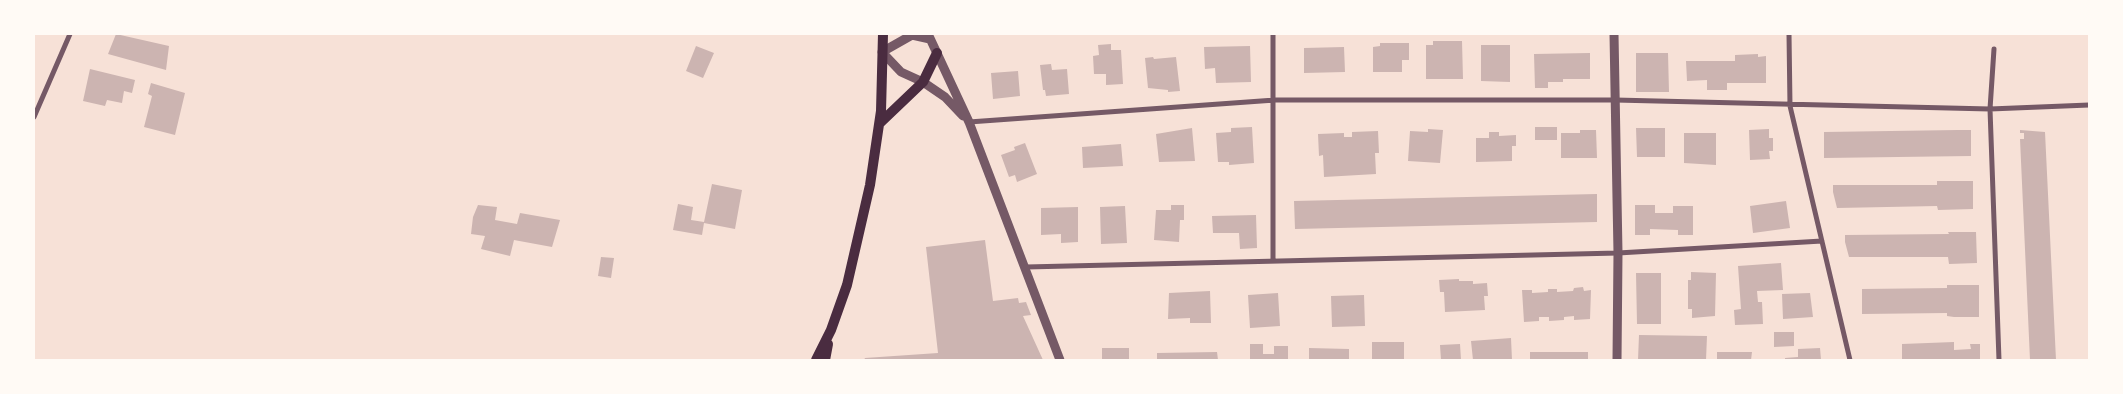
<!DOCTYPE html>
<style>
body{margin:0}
#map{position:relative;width:2123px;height:394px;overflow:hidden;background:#f7e1d7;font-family:"Fira Sans Condensed",sans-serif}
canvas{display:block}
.frame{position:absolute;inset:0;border:35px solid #fffaf5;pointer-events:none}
</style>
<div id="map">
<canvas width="2123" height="394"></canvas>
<div class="frame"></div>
</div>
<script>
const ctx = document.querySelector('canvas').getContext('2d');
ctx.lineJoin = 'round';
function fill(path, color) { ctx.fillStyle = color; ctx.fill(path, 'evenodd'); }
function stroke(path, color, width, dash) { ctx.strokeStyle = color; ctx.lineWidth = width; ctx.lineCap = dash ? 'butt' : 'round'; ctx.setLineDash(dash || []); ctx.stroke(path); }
fill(new Path2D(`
 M116,34l53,12 -3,24 -58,-16z
 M1433,41h29l1,38h-37v-34h7z
 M1380,43h29v17h-7v12h-29v-25l7,-1z
 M1111,44v6h10l2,34 -17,1v-11h-12l-1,-18 6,-1 -1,-10z
 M1481,45h29v37l-29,-1z
 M696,46l18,7 -11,25 -17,-7z
 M1250,46l1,36 -35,1 -1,-15 -10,1 -1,-22z
 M1344,47l1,25 -41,1v-25z
 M1590,53v26h-27v3h-15v6h-13l-1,-34z
 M1636,53h32l1,39h-33z
 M1758,54v3l8,-1v27h-39v7h-20v-10l-20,1 -1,-20h49v-6z
 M1153,57l1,2 22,-2 4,34 -12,1v-2l-20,-2 -3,-30z
 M1051,64l1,6 15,-1 2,25 -23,2 -1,-6h-2l-3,-25z
 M90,69l45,11 -3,13 -8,-2 -2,12 -15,-3 -2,6 -22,-5z
 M1018,71l2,25 -27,3 -2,-26z
 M151,83l34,10 -10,42 -31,-8 8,-31 -4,-2z
 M1252,127l2,36 -25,2v-3h-11l-2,-29 15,-1v-4z
 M1535,127h22v13h-22z
 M1192,128l3,33 -36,1 -3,-28z
 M1636,128h29v29h-28z
 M1428,129l15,1 -3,33 -32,-2 2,-30 18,1z
 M1769,129v9h4v13h-4l1,8 -20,1 -1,-30z
 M1580,130h16l1,28h-36v-25h19z
 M1958,130h13v26l-147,2v-26z
 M2020,130l25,2 11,228h-26l-10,-221h4v-6h-4z
 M1378,131l1,22h-4l1,21 -52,3 -1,-22 -4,1 -1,-22 26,-1v4h8v-5z
 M1489,132h10v4l17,-1v11h-4v15l-36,1v-24h13z
 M1684,133h32v32l-32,-2z
 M1025,143l12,31 -20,8 -2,-7 -6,2 -8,-22 14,-5 -1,-3z
 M1121,144l2,22 -40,2 -1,-21z
 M1937,181h36v28l-35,1 -1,-4 -100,2 -4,-16v-7h104z
 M712,184l30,6 -7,39 -31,-6 -2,12 -29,-5 5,-26 15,3 -2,13 13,2z
 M1597,194v28l-302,7 -1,-28z
 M1786,201l4,27 -37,5 -3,-27z
 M478,205l19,2 -2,13 22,4 3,-11 40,7 -8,27 -38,-7 -4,16 -29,-7 4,-13 -14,-2 2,-17z
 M1171,205h13v15h-4l-1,22 -25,-2 2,-30h15z
 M1635,205h20v8h18v-7h20v29h-15v-5l-28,-1v6h-15z
 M1125,206l2,37 -26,1 -1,-37z
 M1078,207v35l-17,1v-9l-20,1v-27z
 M1256,215l1,33 -17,1 -1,-16h-26l-1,-17z
 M1948,232h28l1,31 -28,1 -1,-7h-99l-4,-15v-7l104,-1z
 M985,240l8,61 25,-3 1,5 7,-1 5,13 -8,1 20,44h-179l1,-2 73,-5 -12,-106z
 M601,257l13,1 -3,20 -13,-2z
 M1781,263l2,27 -26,1 1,11h4l1,22 -28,1 -1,-15 7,-1 -3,-43z
 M1691,272l25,1 -1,43 -23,2v-9h-4v-29h3z
 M1636,273h25v51h-24z
 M1459,279v2h14v3l14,-1 1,13h-4l1,14 -40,2 -1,-20h-4l-1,-12z
 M1947,285h32v32h-25l-7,-1v-3l-85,1v-25l85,-1z
 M1583,287l1,4 7,-1 -1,29 -16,1v-4l-10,1v3l-15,1v-4h-10v4l-15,1 -2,-32h10v3l16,-1v-3h9v3l16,-1 1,-3z
 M1210,291l1,32h-21v-5l-22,1 1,-26z
 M1278,293l2,33 -30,2 -2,-33z
 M1810,293l3,24 -30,2 -1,-25z
 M1364,295l1,31 -33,1 -1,-31z
 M1774,332h20v14l-20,1z
 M1639,335l68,1 -1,24h-68z
 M1511,338l1,22h-39l-2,-19z
 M1372,342h32v18h-32z
 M1954,342v8l17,-1 -1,-5h10v16h-78v-16z
 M1250,344h13v10h11v-8h14v14h-38z
 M1460,344l1,16h-20l-1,-15z
 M1102,348h27v12h-27z
 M1309,348l40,1v11h-40z
 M1820,348l1,12h-36v-2l13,-1v-8z
 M1217,352l1,8h-61v-7z
 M1530,352h58v8h-58z
 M1717,352h35l-1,8h-34z`), '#ccb4b1');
stroke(new Path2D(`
 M1789,34l1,72 60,254
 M1994,49l-4,60 9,251
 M34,117l36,-83
 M969,122l306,-22h340l375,9 99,-4
 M1273,261v-227
 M1026,267l592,-14 204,-12`), '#755966', 5);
stroke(new Path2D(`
 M928,34l41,88 91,238
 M1614,34l4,219 -1,107
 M930,39l-18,-4 -30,17 19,20 22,10 22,15 18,19`), '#755966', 9);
stroke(new Path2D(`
 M879,124l44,-42 14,-29
 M816,360l15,-30 16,-45 23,-100 11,-74 2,-77
 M825,360l3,-16`), '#4a2c40', 10);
</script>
